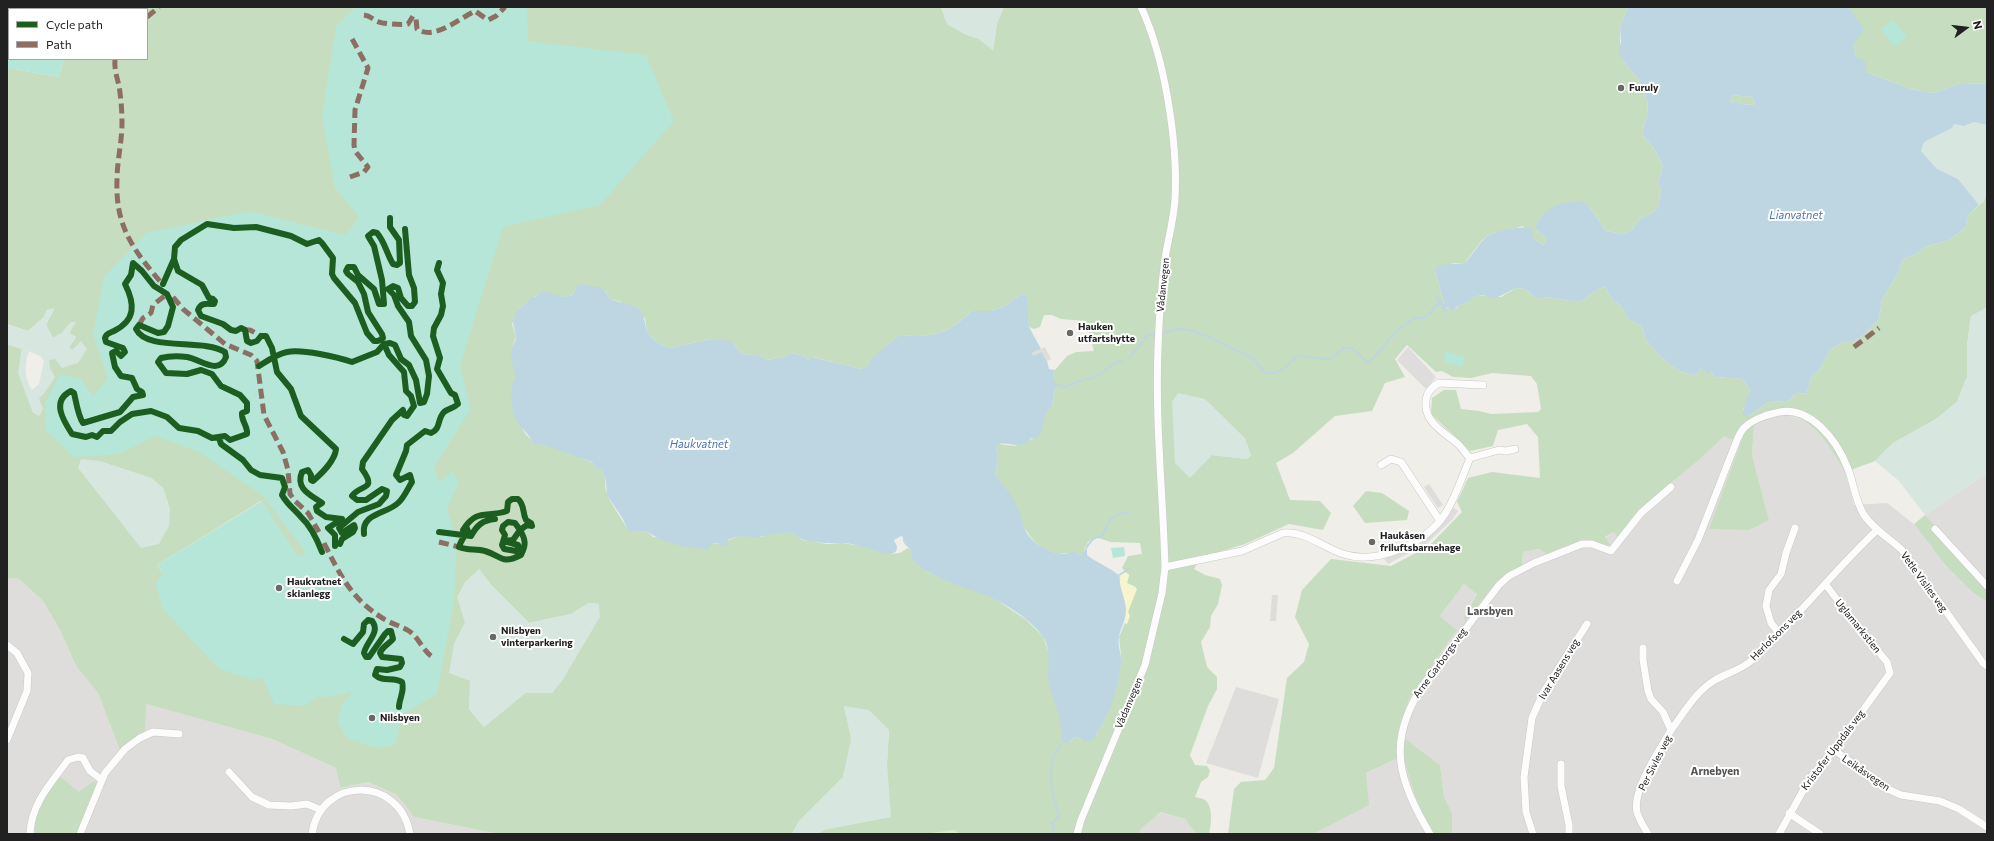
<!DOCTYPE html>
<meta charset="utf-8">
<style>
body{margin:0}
#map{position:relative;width:1994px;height:841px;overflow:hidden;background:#efeee9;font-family:Commissioner,sans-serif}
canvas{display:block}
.frame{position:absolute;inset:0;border:8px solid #212121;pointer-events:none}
.legend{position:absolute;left:8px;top:8px;width:140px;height:52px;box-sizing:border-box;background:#fff;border:1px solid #a6a6a6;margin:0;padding:5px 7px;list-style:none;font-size:12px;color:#212121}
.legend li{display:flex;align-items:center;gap:8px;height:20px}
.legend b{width:20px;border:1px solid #a6a6a6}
.north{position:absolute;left:1946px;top:8px;width:40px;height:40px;-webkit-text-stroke:3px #fff;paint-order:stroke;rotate:75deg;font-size:11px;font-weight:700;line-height:16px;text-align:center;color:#212121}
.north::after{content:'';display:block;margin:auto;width:14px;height:18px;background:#212121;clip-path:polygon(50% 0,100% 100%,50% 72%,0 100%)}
</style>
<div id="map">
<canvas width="1994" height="841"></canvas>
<div class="frame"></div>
<ul class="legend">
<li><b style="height:5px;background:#1b5e20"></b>Cycle path</li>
<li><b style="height:5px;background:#8d6e63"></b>Path</li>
</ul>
<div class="north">N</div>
</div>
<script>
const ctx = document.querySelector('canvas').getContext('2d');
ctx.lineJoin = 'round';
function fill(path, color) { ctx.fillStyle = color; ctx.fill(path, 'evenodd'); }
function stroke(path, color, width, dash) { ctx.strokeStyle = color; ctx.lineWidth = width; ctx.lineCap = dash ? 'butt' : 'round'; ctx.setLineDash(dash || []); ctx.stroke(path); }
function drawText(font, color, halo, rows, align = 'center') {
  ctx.font = font + ' Commissioner,sans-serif'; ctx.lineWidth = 4; ctx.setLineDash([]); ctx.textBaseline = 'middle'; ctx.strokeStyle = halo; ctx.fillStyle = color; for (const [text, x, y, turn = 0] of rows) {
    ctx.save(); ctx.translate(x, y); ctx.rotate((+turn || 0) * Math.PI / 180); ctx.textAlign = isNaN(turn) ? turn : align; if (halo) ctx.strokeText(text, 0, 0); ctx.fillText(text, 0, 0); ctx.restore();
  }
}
fill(new Path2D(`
 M1408,347l28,30 -10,12 -29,-29z
 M1787,415l23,8 17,18 18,31 9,33 33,-2 27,21 32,42 26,26 15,10v232h-535v-21l-8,-17 -4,-31 -42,-32 11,-34 48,-69 -17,-14 24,-32 13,9 -14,26 3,1 32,-41 24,-14 1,-13 17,-3 6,5 39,-14 26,6 -6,-8 9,-6 4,5 42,-45 39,-32 25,-25 17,8 28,77 -17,-65 2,-29 12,-8z
 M1987,473v109l-62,-67z
 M1429,484l14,21 -5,3 -14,-21z
 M1454,508l4,3 -6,9 -26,24 -38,20 -4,-5 16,-6 24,-13 16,-14z
 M7,578l12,1 24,22 17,29 16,36 22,27 22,56 26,-45 126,35 64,29 4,20 28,-6 29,13 17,22 85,17h-492z
 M1272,595h6l-2,26h-6z
 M1236,687l43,12 -21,79 -52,-15z
 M1396,759l9,5 13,42 16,28h-121l53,-61z
 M1159,812l26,7 11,15h-57l1,-4z`), '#dedddb');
fill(new Path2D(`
 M954,830l6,4h-36l2,-1z`), '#d7ecc9');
fill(new Path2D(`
 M78,7h863l6,17 18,10 14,5 14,11 4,-27 7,-16h624l-8,20v30l19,23 9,22 -1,14 -5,18 11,13 10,18 -5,18 3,7 -3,17 -6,6 -12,6 -8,11 -9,4 -17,-3 -18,-26 -52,24 11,10 -4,6 -9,-6 -11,-13c-12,4 -25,4 -36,10 -6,4 -17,20 -22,27h-11l-19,8c5,10 4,21 10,32l-2,2 -7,-10v1l11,18 -2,-7 11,2 3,-4 4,-1 14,-9 24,2 15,-9 10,1 7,7 9,3 6,-2 27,5 7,-1 14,-11 8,-3 3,2c3,14 17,14 21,30 7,3 15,6 16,14 1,3 1,6 3,8 12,15 29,33 49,34l5,-6 10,2 3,6 29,2 7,11 -3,15 -4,4 6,7 19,-14 20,-1 7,-7 12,-1 4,-16 9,-8 10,-19 14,-9h10l10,-6 15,-16 3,-20 16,-25 5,-15 13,-5 11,-8 22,-6 17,-13 1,-11 17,-15 3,-10v117l-16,8 -4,30v31l-10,25 -21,17 -43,24 -18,18 -30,11c-21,-36 -44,-76 -91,-46l-2,29 17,65 -20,10 -40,-1 32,-86 -17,-7 -25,24 -39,32 -42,46 -4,-6 -9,5 6,9 -26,-6 -39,14 -6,-5 -17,3 -1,13 -24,15 -32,40 -3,-1 14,-25 -13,-10 -24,32 17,14 -48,69 -11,34 42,32 4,31 8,17v21h-18l-16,-28 -13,-42 -9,-5 -30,14 3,32 -56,29h-85l6,-45 7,-7 24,-2 9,-12 13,-90 17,-16 5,-18 -14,-27 7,-27 29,-31 60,7 38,-20 33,-34 -5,-10 11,-24 24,-6 48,6 -2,-41 -11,-13 -29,6 -5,16 -23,5 -39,-37 1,-16 12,-8h12l5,19 18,2 12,3 47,-2 3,-3 -4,-25 -6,-8 -39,-3 -21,5 -18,-1 -11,-6 -6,1 -29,-27 -12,14 10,18 -20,6 -13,28 -37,5 -42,37 -17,10 14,37 30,1 11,12 -8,17 -34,-6 -44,20 -45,14 -6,11 11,6 15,4 2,6 -4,19 -7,12 -1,11 -9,15 6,25 10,10v12l-9,17 -18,49 5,10 12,1 3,5 -2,6 -7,5 -6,15c4,1 10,1 12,5 6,7 4,23 2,32h-13l-11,-15 -25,-7 -20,18 -1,4h-179l-6,-4 -30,4h-107l7,-4 63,-67 2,-33 -45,-24 8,33 -9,38 -44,44 -7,13h-293l-85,-17 -17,-22 -29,-13 -28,6 -4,-20 -64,-29 -126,-35 -1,27 -25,19 -22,-57 -22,-27 -16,-36 -17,-29 -24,-22 -12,-1v-234l15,5c-4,25 -6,33 17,49l11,-30 -2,-9 24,-8 -3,-4 7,-10 -7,-4 6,-11h-4l-9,11 -9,5 -7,-13 8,-16 -7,1 -3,7 -16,14 -21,-7v-255h7l45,8 5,-18h83v-50h-70zM576,287l29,4 7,9 7,1 26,17 2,14 11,11 11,5 43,-9 22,5 7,10 17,1 10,5 16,-3 6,-4 15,3 3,4 5,-3 49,12 6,-4 4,-6 27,-24c33,3 48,0 72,-24h20l14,-5 16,-12 5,1 3,32 5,2 6,-2 4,-12h8l9,4 25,2 8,30 -18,1 -9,4 -12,14 -2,8 2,10 -3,18 -6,6 -12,26 -19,8 -17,-2 -2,2 2,12 -3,16c17,22 27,64 51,76 11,6 25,1 36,5l6,-13 7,-5 16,5 29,1 2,11 -14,2 -6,12 7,7 -2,8 9,4 -8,25 -1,12 -2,-1 -6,14 2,18 -3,23 -12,39 -10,19 -14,4 -6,-3 -7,5 -8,-3 1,-9 -3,-17 -9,-26v-31l-7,-20 -18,-17 -30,-20 -67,-27 -20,-24 -8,5 -11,1 -25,-8 -23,-3 -14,1 -25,-4 -8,-7 -11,-1 -16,1 -5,4 -21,-2 -21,9 -67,-7 -6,-6h-19c-6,-14 -18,-26 -22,-41 -2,-7 2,-14 -3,-21 -5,-6 -49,-22 -57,-24 -4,-1 -9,-1 -13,-1 -1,-6 -5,-6 -8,-11 -3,-5 -4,-8 -8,-12l-2,-48 -4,-22 5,-15 -4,-12 8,-16 20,-15 24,4 9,-2zM1212,455h39l-4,4zM99,461l52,17 12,10 7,22zM423,499l-161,178 -19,-2 -54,-64 -32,-46 104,-64 37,57zM479,569l12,16 38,38 42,-9 18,-11 10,1 -47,89h-27l-41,34 -15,-18 2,-28 -17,-37 11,-21z
 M1846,7h141v77l-25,-1 -29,10 -22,-4 -45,-17 -10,-16 -3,-11 -3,-36z
 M1739,95l3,2 7,-1 5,3 1,6 -15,-1 -3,-3 -5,2 -2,-3 2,-4z
 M1366,491l16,2 27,18 -2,9 -42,3 -12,-17z
 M1925,515l62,67v20l-15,-10 -26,-26 -32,-42z
 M59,776l20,16 15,-11 4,3 -21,50h-41c-8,-22 11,-41 23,-58z`), '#c6debf');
fill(new Path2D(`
 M941,7h63l-7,16 -4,27 -14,-11 -14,-5 -18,-10z
 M1974,122l13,3v66l-3,10 -5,4 -21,-26 -21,-10 -16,-17 3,-10 28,-14 2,-4 10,2z
 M54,308l-8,17 7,13 9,-5 9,-11h5l-7,11 7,4 -7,11 3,2 9,-9 6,8 -9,14 -16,5 -7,-9 -6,1 1,8 5,9 -12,18 -4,3 4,11 -4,7 -6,-3 -15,-40 4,-24 -15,-5v-20l21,7 16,-14 3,-7zM29,351l11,5 4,5 -5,23 -7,6c-8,-13 -8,-24 -3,-39z
 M1985,308h2v165l-62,42 -26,-34 -24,-20 18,-18 43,-24 21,-17 10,-25v-31l4,-30z
 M1178,393l27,6 40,39 6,17 -4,4 -35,-4 -22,23 -15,-15 -3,-61z
 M81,459l18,2 52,17 12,10 7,22 -1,16 -10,18 -18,4 -63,-80z
 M479,569l12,16 38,38 42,-9 18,-11 10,1 1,13 -38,64 -10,12h-27l-41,34 -15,-18 1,-28 -21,-8 5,-29 11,-21 -8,-26 8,-15z
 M844,706l25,4 20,20 -2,33 4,54 -67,13 -7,4h-25l7,-13 44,-44 8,-38z`), '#d7e6df');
fill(new Path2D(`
 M1126,573l3,2 -2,8 10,6 -9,23 2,4 -3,8 -2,-1 1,-16 -7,-28 3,-5z`), '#f7f5ce');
fill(new Path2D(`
 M7,7h71l-1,2h-68v50h55l-5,18 -45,-8h-7z
 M356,7h171l1,34 118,14 28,66 -74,84 -97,22 -43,139 11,43 -37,58 5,16 13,-12 7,11 -12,26 10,33 -3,60 -17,93 -34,20 -8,31 -18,3 -30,-10 -10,-17 6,-18 9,-11 -30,6 -2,-3 -15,11 -31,-2 -12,-27 -9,3 -35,-12 -56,-60 -6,-25 7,-10 -6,-8 105,-64 36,56 8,-4 -44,-58 -65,-44 -41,-15 -37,18 -45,3 -28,-27 -1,-27 15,-29 21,5 12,17 15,-17 -15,-45 11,-57 42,-44 104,-22 95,24 14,-18 -24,-29 -13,-72 14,-89z
 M1893,20l14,17 -12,10 -14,-18z
 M1446,351l19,6 -3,10 -19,-5z
 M1124,547l1,9 -12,2 -2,-10z`), '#b5e6d7');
fill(new Path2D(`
 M1628,7h218l4,2 14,20 -11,16 3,11 10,6v10l45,17 22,4 29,-10 25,1v41l-13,-3 -10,4 -10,-2 -2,4 -28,14 -3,9 16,18 21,10 21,26 -12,11 -1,11 -17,13 -22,6 -11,8 -13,5 -5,15 -16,25 -3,20 -15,16 -10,6h-10l-14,9 -10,19 -9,8 -4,16 -12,1 -7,7 -20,1 -19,14h-7c2,-9 5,-17 8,-26l-7,-11 -29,-2 -3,-6 -3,2 -7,-4 -5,6c-20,-1 -37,-19 -49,-34 -2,-2 -2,-5 -3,-8 -1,-8 -9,-11 -16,-14 -4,-16 -18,-16 -21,-30l-3,-2 -8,3 -14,11 -7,1 -27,-5 -6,2 -9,-3 -7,-7 -10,-1 -22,11c-22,-11 -19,4 -35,6l-6,6 -5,-4h-2l1,8 -12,-19 1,-2 8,10 1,-1c-6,-11 -5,-22 -10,-32l3,-6 27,-2c7,-8 13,-18 20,-25 8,-8 36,-12 46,-10l3,11 9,6 4,-6 -11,-10c0,-11 16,-24 27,-26 6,-1 13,-1 19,-2l6,4 18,26 17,3 9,-4 8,-11 12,-6 6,-6 3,-17 -3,-7 5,-18 -10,-18 -11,-13 5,-18 1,-14 -9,-22 -19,-23 -1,-9 2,-6 -1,-15zM1739,95l3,2 7,-1 5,3 1,6 -15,-1 -3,-3 -5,2 -2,-3 2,-4z
 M580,284l22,4 10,12 23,6 8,8 4,18 11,11 11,5 43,-9 18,2 4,3 7,10 17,1 10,5 16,-3 6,-4 15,3 3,4 4,-3 50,12 6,-4 3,-6 28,-24c32,3 49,0 72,-24h20l14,-5 16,-12 6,1 2,32 12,22 -9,4 10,-1 5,9 2,8 6,1c-2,7 -3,10 4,15l-4,3 -3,18 -6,7 -5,20 -5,6 -5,-1c-10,15 -26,0 -35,8l2,12 -3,16c9,12 20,26 25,39 3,7 4,18 9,23 9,12 32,23 45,15l7,4 6,-8v8c9,8 26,13 33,22 -2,7 6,23 6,33 0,10 -5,17 -7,26 -2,9 3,19 2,28 -3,27 -13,53 -27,75l-7,3 -11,-5 -10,7 -5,-5c2,-18 -6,-34 -11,-50 -5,-17 4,-38 -8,-54 -12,-15 -31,-28 -48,-36 -21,-10 -65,-21 -80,-38 -3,-3 -2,-8 -4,-11 -3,-5 -8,-6 -7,-13l-2,-1 -7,4c1,4 5,6 2,11 -1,2 -5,3 -8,3 -16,-3 -29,-11 -48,-11 -11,0 -40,1 -46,-10 -11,-1 -21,0 -31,3 -11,4 -19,-4 -35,4l-1,5 -4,1 -3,-2 -7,-1 -5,6c-19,0 -47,-6 -61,-18h-19l-5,-12 -16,-24 -1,-15 -4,-11h-5l-5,-7 -47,-17 -12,-1c-2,-8 -11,-15 -16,-22 -5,-9 -9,-35 -2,-43 0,-9 -5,-18 -4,-28 1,-5 5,-10 5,-15 -1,-8 -5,-12 -1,-21 3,-8 12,-10 16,-18h4l7,-6 22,6 9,-2 3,-8z`), '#bdd6e1');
fill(new Path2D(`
 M1045,347l6,12 -4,2 -5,-9 -9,4 -1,-3z`), '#dedddc');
stroke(new Path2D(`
 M1129,358l18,-22 32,-7 10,1 20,7 45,22 10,13c17,3 21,-4 32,-16l34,3 14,-11h8l16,15c16,-14 26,-34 45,-44 3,-2 8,-1 12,-1l14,-15
 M1059,385l6,2 17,-7 14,-3 19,-14 8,-3
 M1087,547c5,-8 6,-9 15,-11 7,-16 9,-23 29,-24
 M1119,575l10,-6
 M1055,834l-3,-11 7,-7c-8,-24 -14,-51 2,-72`), '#bdd6e1', 2);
const street = new Path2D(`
 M1470,458c-4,-4 -7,-8 -10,-12 -15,-14 -37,-23 -34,-46 1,-8 5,-13 13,-17l44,2
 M1470,458l29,-8 7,1 9,-2
 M1381,465l10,-6 10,3 39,59
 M1935,529l52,57
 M1165,567l77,-16 41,-18c23,-2 39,14 60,21 35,11 82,-10 102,-40 11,-17 17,-37 25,-56
 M1677,581l21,-41 39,-100c2,-4 4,-10 8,-13 7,-7 21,-12 30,-14 34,-10 62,27 73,56 6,15 7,32 16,46 10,15 25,23 38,35l81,113 4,3
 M1779,633l-8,-10 -5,-17 3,-16 12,-16 5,-21 9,-25
 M7,645l10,8 11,20 -1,18 -20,49
 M1643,648v12l5,31 3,8 12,13 8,18c-11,20 -39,59 -34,82 2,8 7,15 11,22
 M1671,730c13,-17 25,-39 44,-50 12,-7 26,-10 37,-20 44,-41 81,-88 124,-129
 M1834,750l56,40 11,5 39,6 19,8 28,18
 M1561,764v22l8,39v9
 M229,772l23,25 17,8 22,1 16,-2 14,6
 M1789,813l31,21
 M30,834c1,-30 21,-51 38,-74l10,-3 5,1 7,13 12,9
 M80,834l25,-61 20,-24 15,-11 13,-6 26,2
 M312,834c8,-58 88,-59 98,0
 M1077,834l4,-14 64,-155 17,-72 3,-26c-2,-72 -10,-145 -7,-218 1,-30 3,-60 7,-90 3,-20 9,-40 10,-60 3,-56 -10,-141 -34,-192
 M1430,834c-32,-55 -44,-92 -7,-149l76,-100 10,-9 25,-13 48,-19h10l19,7 30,-38 30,-26
 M1533,834l-7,-22 -2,-35 8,-59 11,-25 44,-69
 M1779,834l31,-56 24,-28 56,-77 -3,-11 -26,-31 -35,-46`);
stroke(street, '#c8c8c5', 8);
stroke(street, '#fdfcfc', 7);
stroke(new Path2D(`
 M364,15c7,1 9,5 15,7 4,2 25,3 29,2l5,-8 3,3 1,10c17,12 43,-11 58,-18l13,9 8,-4 9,-9
 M147,17l12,-10
 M115,59c-1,10 2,18 4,27 2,12 3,25 3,37 0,19 -5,38 -5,57 -2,48 18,72 47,106
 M350,177l14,-5 4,-5 -13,-16 -1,-6 1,-35 13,-42 -17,-31
 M173,297l10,12 42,35 26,11 6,6 7,54 19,37 5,18 2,24 5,7 13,12 11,19
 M139,325l4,-7 8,-5 2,-8 14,-11
 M245,330h5l11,6
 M1854,347l25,-19
 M439,542l20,5
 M324,543c16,32 28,57 60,76 8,5 17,7 25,12 10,7 13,18 22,25`), '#8d6e63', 5, [10, 5]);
stroke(new Path2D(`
 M174,259l4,12 24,14 7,13 4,1 2,2 -1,3c-7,0 -13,-2 -16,6l3,6 22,8 8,6 5,1 5,-3 4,2 2,11 4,2 6,-2 4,-5h5l6,12 5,24 14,17 10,27 35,33c-1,12 -14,24 -23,32l-2,-1v-5l-3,-5 -6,2c-7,17 9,23 20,31l-6,4 1,4 9,6 16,2 -14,9 7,7v11
 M133,263l9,8 12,15 13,8 6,13 -5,19 -4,6 -6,1 -19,-8 -3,4c11,23 67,9 89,23l1,5c-7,19 -26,2 -39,0 -8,-1 -18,-1 -26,1l-3,4 8,11 21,1 14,-4 11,4 9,12 19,9 7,8v8l-5,2c-1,8 6,13 5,21l-17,6 -5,-4 -13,2 -14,-7 -19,-3 -12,-11 -16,-6 -19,3 -12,8 -9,9h-8l-6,6 -5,-2 -6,2 -14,-3c-9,-14 -21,-33 -1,-43l3,2c2,8 4,23 9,30l37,-11 13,-15 10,-2 -1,-3 -5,-3 -5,-11 -11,-2 -6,-9 -3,-14 4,-2 5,5 4,-4 -2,-4 -17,-6 -1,-4c1,-5 5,-5 9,-7 22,-11 21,-27 11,-47l6,-9z
 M163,284l11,-25 1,-12 6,-7 26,-16 27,4 22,-1 35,9 16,8 12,-4 3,3 11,15 -1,16 2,4 21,25 12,30 7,8h4l5,-3 -1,-4 -14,-22 -4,-18 -6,-12 -10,-8 -2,-3 2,-4h6l4,8 16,14 5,15h5l-2,-24 -8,-34 -6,-10 5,-4 4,1c8,9 10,22 16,31l4,1 3,-2 -1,-23 -9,-13v-9
 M259,366c8,-5 18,-12 28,-14 16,-3 50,5 65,10l25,-10 7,-8
 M219,438l2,6 22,16 8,10 9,5 22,3 3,9 -3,8c5,9 12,14 19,22 10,9 16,22 21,35
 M439,532l32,4c6,-11 12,-16 24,-17
 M364,534c-3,-21 23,-20 34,-31 6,-5 10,-15 14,-21l-2,-7 -10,5 -4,-5 10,-24 1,-6 18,-14 6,2c10,-4 6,-14 13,-21 4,-3 10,-4 14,-8l-3,-9 -4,-2 -14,-24 3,-11 -7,-22 1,-8 7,-13 2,-9 -2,-12 2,-11 -6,-13 2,-7
 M465,536l-2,-6c14,-22 23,-12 44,-19l1,-9 4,-3h6c7,6 4,13 8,21l5,3 1,3 -5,-1 -7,5c6,10 6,15 1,25 -20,10 -19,1 -36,-4 -9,-3 -17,0 -26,-4 2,-7 5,-10 9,-16l-2,-5
 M504,541l9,-1 7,-10 -5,-7 -7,-1 -5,4 -1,4 3,5 -3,10 2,4 12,2 3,-3 -1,-3 -14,-4
 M340,544l2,-5 11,-7 2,-4 -1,-3 -12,8 -3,-5 19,-16 21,-8 7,-8 1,-5 -5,-2 -16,11h-9l-5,-4c8,-12 26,-5 10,-27l1,-7 29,-42 11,-10 1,5 3,1 7,-10 -3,-10 -5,-5 -2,-19 -15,-17 -5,-11 6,-1 5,2 6,14 8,6 7,15 4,23 4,-1 3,-8 2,-18 -3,-16 -15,-24 -2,-14 -11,-16 -4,-11 -6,-6 5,-3 5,2 3,10 7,8h4l3,-4 -1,-14 -5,-13 -4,-46
 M344,639l9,5 10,-12 1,-8 4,-4 4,1c9,11 -6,21 -8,32l2,4h3l16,-23 3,-3h3l2,8c-4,5 -11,8 -13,14l2,4 19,2 1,4 -2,4 -13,3 -10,-1 -2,6c7,7 19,2 27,7 3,9 -3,17 -3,25`), '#1b5e20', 6);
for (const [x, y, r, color] of [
 [1621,88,4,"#696967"],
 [1070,333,4,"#696967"],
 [1372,542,4,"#696967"],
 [279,588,4,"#696967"],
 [493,637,4,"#696967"],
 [372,718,4,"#696967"]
]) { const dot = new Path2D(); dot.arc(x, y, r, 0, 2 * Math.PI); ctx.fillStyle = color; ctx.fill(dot); stroke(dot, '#fff', 1.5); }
drawText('bold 10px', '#212121', '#fff', [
 ["Furuly",1629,88],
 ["Hauken",1078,327],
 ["utfartshytte",1078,339],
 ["Haukåsen",1380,536],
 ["friluftsbarnehage",1380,548],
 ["Haukvatnet",287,582],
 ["skianlegg",287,594],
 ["Nilsbyen",501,631],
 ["vinterparkering",501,643],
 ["Nilsbyen",380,718]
], 'left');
drawText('10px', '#212121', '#fff', [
 ["Vådanvegen",1163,285,-84],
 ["Vetle Vislies veg",1924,582,54],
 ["Uglamarkstien",1858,626,51],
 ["Herlofsons veg",1776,635,-45],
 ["Arne Garborgs veg",1440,663,-54],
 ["Ivar Aasens veg",1559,669,-59],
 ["Vådanvegen",1129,703,-67],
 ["Kristofer Uppdals veg",1833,750,-53],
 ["Per Sivles veg",1655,763,-63],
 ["Leikåsvegen",1866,773,34]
]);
drawText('italic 11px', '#4d71b1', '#fff', [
 ["Lianvatnet",1796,215],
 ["Haukvatnet",699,444]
]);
drawText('bold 11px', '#545454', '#fff', [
 ["Larsbyen",1490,611],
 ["Arnebyen",1715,771]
]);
</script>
